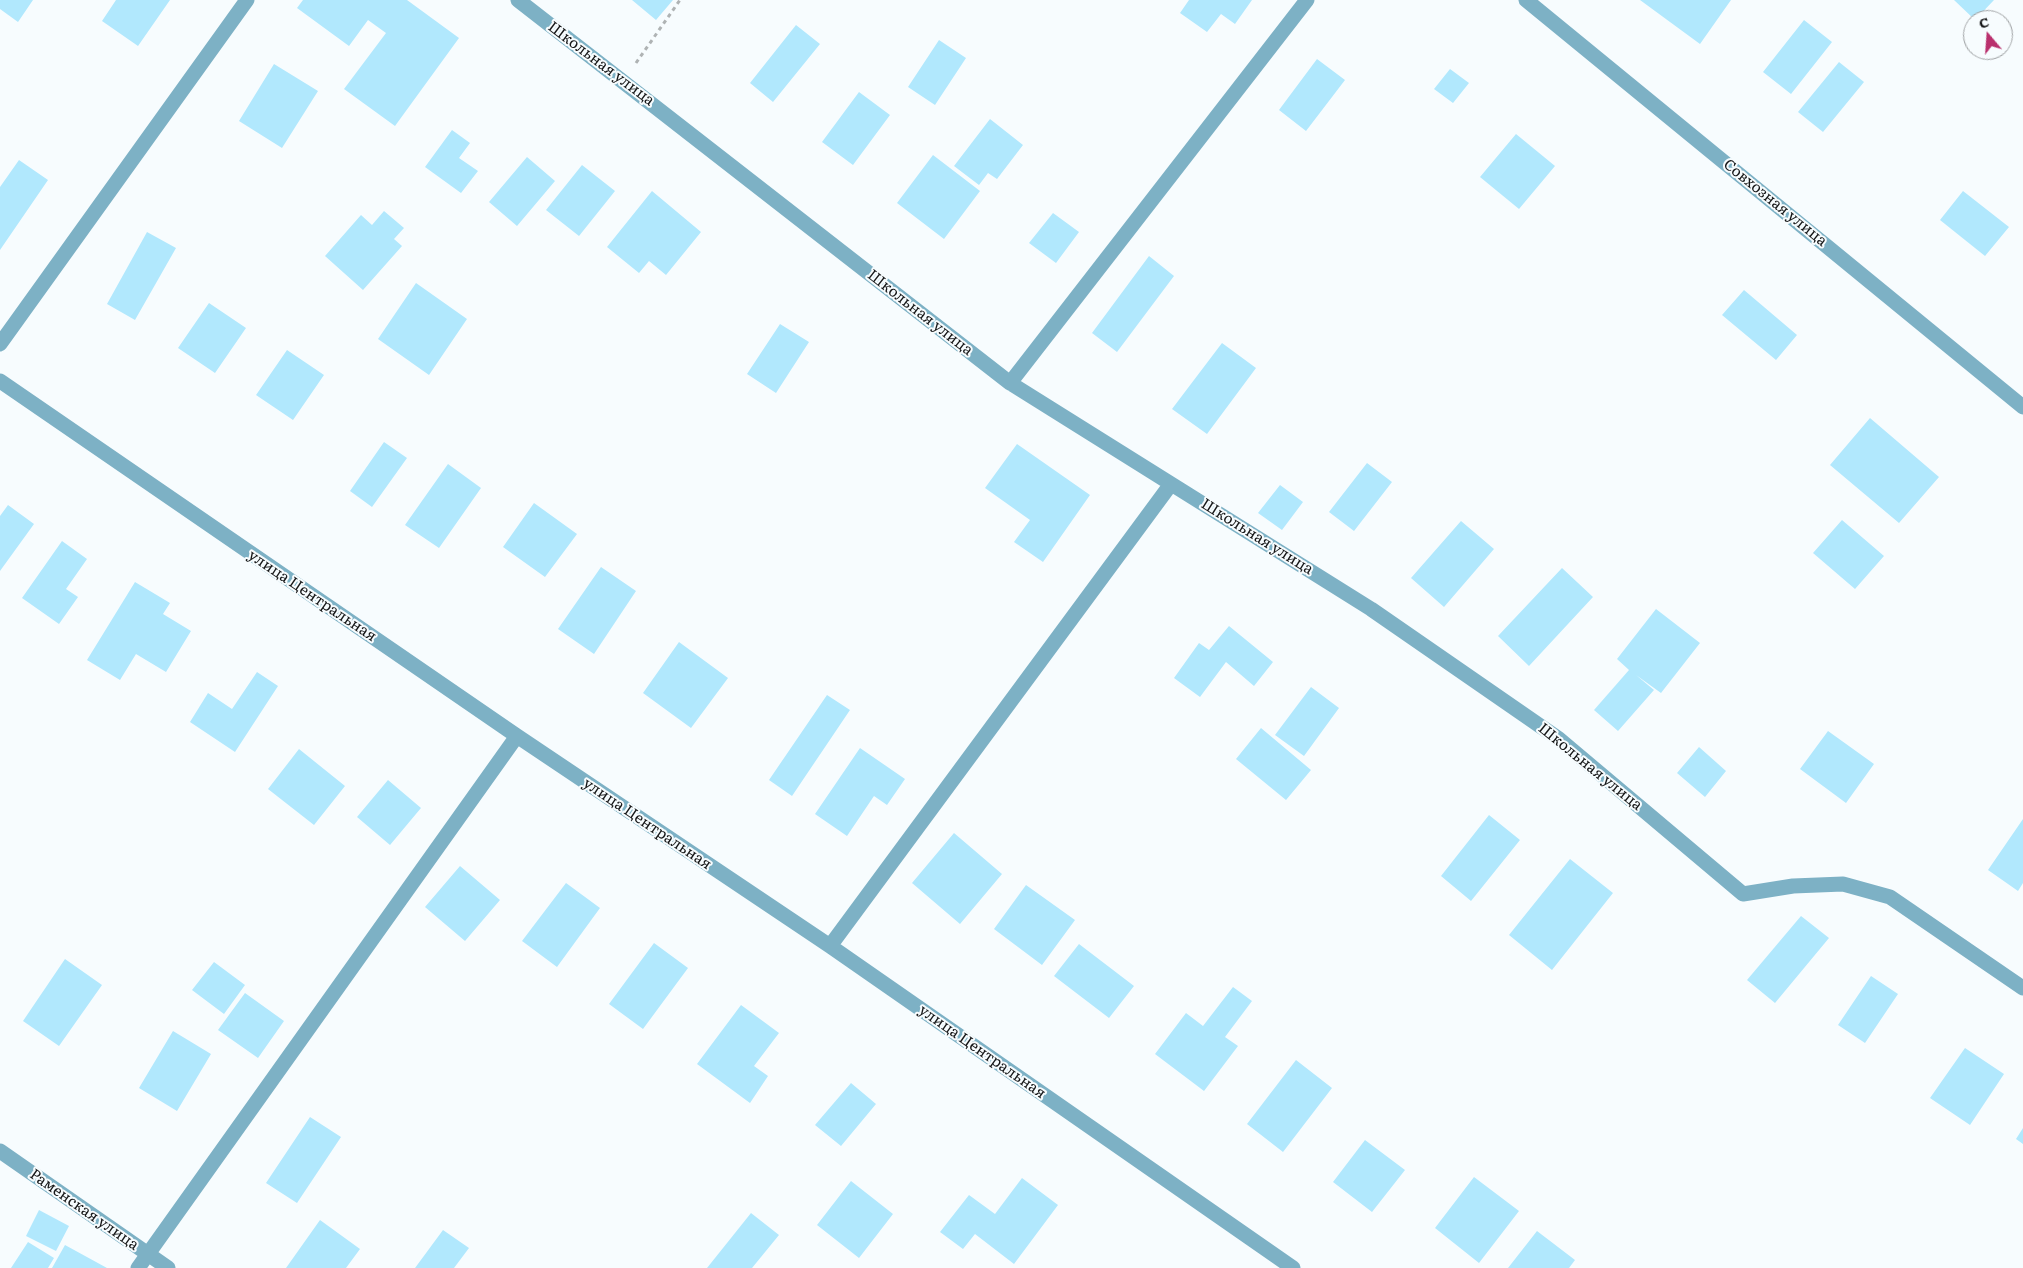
<!DOCTYPE html>
<meta charset="utf-8">
<style>
body{margin:0}
#map{position:relative;width:2023px;height:1268px;overflow:hidden;background:#f7fcfe;font-family:Literata,serif}
canvas{display:block}
.north{position:absolute;left:1963px;top:10px;width:50px;height:50px;box-sizing:border-box;background:#f7fcfe;border:1px solid #9da0a2;border-radius:50%;rotate:342deg;font-size:14px;font-weight:700;line-height:20px;text-align:center;color:#151617}
.north::after{content:'';display:block;margin:auto;width:18px;height:22px;background:#b9306d;clip-path:polygon(50% 0,100% 100%,50% 72%,0 100%)}
</style>
<div id="map">
<canvas width="2023" height="1268"></canvas>
<div class="north">С</div>
</div>
<script>
const ctx = document.querySelector('canvas').getContext('2d');
ctx.lineJoin = 'round';
function fill(path, color) { ctx.fillStyle = color; ctx.fill(path, 'evenodd'); }
function stroke(path, color, width, dash) { ctx.strokeStyle = color; ctx.lineWidth = width; ctx.lineCap = dash ? 'butt' : 'round'; ctx.setLineDash(dash || []); ctx.stroke(path); }
function drawText(font, color, halo, rows, align = 'center') {
  ctx.font = font + ' Literata,serif'; ctx.lineWidth = 4; ctx.setLineDash([]); ctx.textBaseline = 'middle'; ctx.strokeStyle = halo; ctx.fillStyle = color; for (const [text, x, y, turn = 0] of rows) {
    ctx.save(); ctx.translate(x, y); ctx.rotate((+turn || 0) * Math.PI / 180); ctx.textAlign = isNaN(turn) ? turn : align; if (halo) ctx.strokeText(text, 0, 0); ctx.fillText(text, 0, 0); ctx.restore();
  }
}
fill(new Path2D(`
 M0,0h33l-15,22 -18,-13z
 M116,0h54l-32,46 -36,-25z
 M303,0h104l52,38 -64,88 -51,-37 42,-56 -18,-13 -19,26 -52,-38z
 M632,0h41l-17,20z
 M1189,0h63l-17,24 -14,-10 -14,18 -27,-19z
 M1640,0h91l-31,44z
 M1954,0h40l-19,20z
 M1804,20l28,22 -41,52 -28,-22z
 M796,25l24,19 -47,58 -23,-19z
 M939,40l27,18 -31,47 -27,-18z
 M1317,59l28,21 -39,51 -27,-21z
 M1839,62l25,20 -41,50 -25,-20z
 M274,64l44,27 -36,57 -43,-27z
 M1450,69l19,14 -16,20 -19,-14z
 M859,92l31,23 -37,50 -31,-23z
 M990,119l33,26 -26,34 -9,-6 -9,12 -25,-19z
 M452,130l18,13 -11,15 19,13 -17,22 -36,-26z
 M1516,134l39,32 -36,43 -39,-32z
 M933,155l47,36 -36,48 -47,-36z
 M527,157l28,24 -38,45 -28,-24z
 M19,160l29,20 -48,70v-63z
 M582,165l33,26 -36,45 -33,-26z
 M652,191l49,41 -35,43 -17,-14 -10,12 -32,-26z
 M1963,191l46,36 -24,29 -45,-36z
 M384,211l20,17 -10,11 8,7 -39,44 -38,-34 36,-41 11,10z
 M1053,213l26,19 -23,31 -27,-20z
 M147,232l29,16 -41,72 -28,-16z
 M1149,256l25,20 -57,76 -25,-19z
 M416,283l51,36 -38,56 -51,-36z
 M1744,290l53,45 -21,25 -54,-45z
 M209,303l37,25 -31,45 -37,-25z
 M780,324l29,18 -33,51 -29,-19z
 M1222,343l34,25 -49,66 -35,-25z
 M287,350l37,25 -31,45 -37,-25z
 M1870,418l69,59 -40,46 -69,-58z
 M384,442l23,16 -35,49 -22,-16z
 M1017,444l73,51 -47,67 -29,-20 16,-22 -45,-32z
 M1367,463l25,19 -38,49 -25,-19z
 M448,464l33,24 -42,60 -34,-23z
 M1280,485l23,17 -21,28 -24,-17z
 M534,503l43,31 -32,43 -42,-30z
 M8,505l26,19 -34,47v-55z
 M1842,520l42,36 -29,33 -42,-36z
 M1461,521l33,28 -50,58 -33,-29z
 M62,541l25,18 -21,30 12,8 -19,27 -37,-26z
 M601,567l35,24 -42,63 -36,-25z
 M1562,568l31,29 -64,69 -31,-30z
 M135,582l35,21 -7,11 28,17 -25,41 -30,-18 -16,26 -33,-20z
 M1656,609l44,34 -39,50 -25,-18 18,15 -36,41 -24,-21 35,-40 -12,-11z
 M1229,626l44,36 -19,24 -28,-24 -26,35 -26,-19 25,-35 10,7z
 M679,642l49,36 -37,50 -48,-35z
 M257,672l21,14 -43,66 -45,-30 18,-29 24,16z
 M1311,687l28,21 -35,48 -29,-21z
 M827,695l23,15 -58,86 -23,-16z
 M1261,728l50,42 -25,30 -50,-41z
 M1828,731l46,33 -28,39 -46,-34z
 M1699,747l27,24 -21,26 -28,-24z
 M860,748l45,31 -18,26 -13,-9 -27,40 -32,-22z
 M299,749l46,37 -31,39 -46,-36z
 M388,780l33,28 -31,37 -33,-28z
 M1489,815l31,25 -49,61 -30,-25z
 M2023,819v64l-5,8 -30,-21z
 M954,833l48,41 -42,50 -48,-41z
 M1570,859l43,34 -61,77 -43,-35z
 M460,866l40,34 -35,41 -40,-34z
 M566,883l34,25 -43,59 -35,-26z
 M1026,885l49,35 -33,45 -48,-36z
 M1801,916l28,22 -54,65 -28,-23z
 M654,943l34,25 -45,61 -34,-25z
 M1079,944l55,42 -25,32 -55,-42z
 M65,959l37,26 -43,61 -36,-25z
 M214,962l31,23 -21,29 -32,-24z
 M1871,976l27,18 -33,49 -27,-18z
 M1233,987l19,14 -27,36 13,9 -34,45 -49,-37 31,-41 17,13z
 M245,993l39,28 -26,37 -40,-28z
 M741,1005l38,28 -25,33 14,10 -18,27 -53,-39z
 M173,1031l38,23 -34,57 -38,-23z
 M1965,1048l39,26 -34,51 -40,-27z
 M1296,1060l36,28 -49,64 -36,-28z
 M851,1083l25,21 -35,42 -26,-21z
 M310,1117l31,20 -44,66 -31,-20z
 M2023,1128v16l-7,-5z
 M1365,1140l40,30 -33,42 -39,-30z
 M1474,1177l45,34 -40,52 -44,-35z
 M1022,1178l36,27 -44,59 -39,-30 -12,15 -23,-17 29,-37 26,19z
 M851,1181l42,33 -34,44 -42,-33z
 M39,1210l30,16 -13,25 -30,-15z
 M751,1213l28,22 -27,33h-45z
 M320,1220l40,29 -14,19h-60z
 M443,1230l26,18 -15,20h-39z
 M1537,1231l38,29 -6,8h-61z
 M28,1242l26,16 -6,10h-37z
 M65,1245l42,23h-55z`), '#b1e8fd');
stroke(new Path2D(`
 M636,63l44,-63`), '#afb3b4', 3, [4, 4]);
stroke(new Path2D(`
 M518,0l492,383 361,226 188,130 184,155 50,-8 50,-2 47,13 133,91
 M1526,0l497,407
 M0,344l247,-344
 M0,381l517,355 313,210 463,322
 M1010,383l297,-383
 M830,946l341,-462
 M0,1151l168,117
 M138,1268l379,-532`), '#7db1c5', 15);
drawText('15px', '#151617', '#f7fcfe', [
 ["Школьная улица",601,64,37],
 ["Совхозная улица",1775,203,39],
 ["Школьная улица",920,313,38],
 ["Школьная улица",1257,537,32],
 ["улица Центральная",312,596,34],
 ["Школьная улица",1590,767,39],
 ["улица Центральная",647,824,34],
 ["улица Центральная",982,1052,35],
 ["Раменская улица",84,1210,35]
]);
</script>
